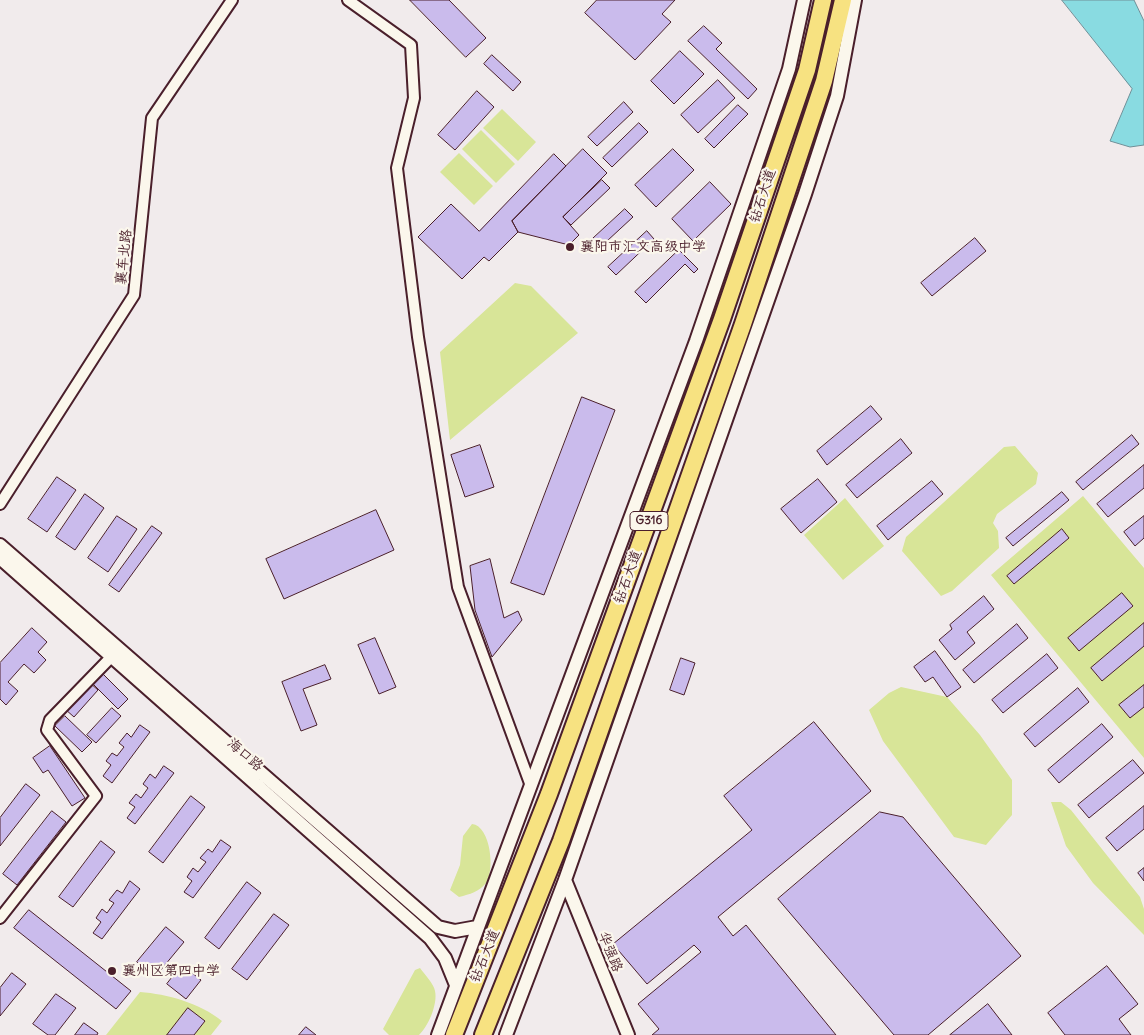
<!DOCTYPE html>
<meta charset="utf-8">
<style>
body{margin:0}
canvas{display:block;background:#f1ebec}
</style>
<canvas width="1144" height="1035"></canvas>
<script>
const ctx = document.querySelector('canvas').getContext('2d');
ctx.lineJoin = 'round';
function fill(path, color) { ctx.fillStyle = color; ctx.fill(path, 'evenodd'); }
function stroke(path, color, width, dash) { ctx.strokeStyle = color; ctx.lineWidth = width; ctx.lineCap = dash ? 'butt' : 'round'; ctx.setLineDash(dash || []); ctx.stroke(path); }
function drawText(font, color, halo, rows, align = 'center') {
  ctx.font = font + ' Delius,"LXGW WenKai TC",sans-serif'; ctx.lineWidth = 4.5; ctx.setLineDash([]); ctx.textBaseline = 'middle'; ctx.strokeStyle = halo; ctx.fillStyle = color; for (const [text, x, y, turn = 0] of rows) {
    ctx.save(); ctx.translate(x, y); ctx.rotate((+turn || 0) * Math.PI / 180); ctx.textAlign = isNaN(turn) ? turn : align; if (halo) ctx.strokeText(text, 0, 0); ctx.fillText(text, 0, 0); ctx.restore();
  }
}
fill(new Path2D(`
 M502,109l34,33 -18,19 -35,-33z
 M481,130l34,34 -19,19 -34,-34z
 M459,153l34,33 -19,19 -34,-33z
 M515,283l16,3 47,47 -128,107 -10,-88z
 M1015,446l23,27 -2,11 -39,30 -4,9 5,8 1,17 -47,43 -11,5 -39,-45 4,-14 98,-90z
 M1083,496l61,72v190l-153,-183z
 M845,498l39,48 -41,34 -39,-45z
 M901,687l46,10 33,38 32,45v35l-26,30 -32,-8 -71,-96 -14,-31 20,-17z
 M1051,802h10l10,8 69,87 4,12v26l-51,-52 -27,-37z
 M472,824c19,2 23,47 14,59 -7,9 -16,11 -27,14l-9,-7 10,-25 3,-29z
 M420,968c5,7 14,16 15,23 3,13 -7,36 -16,44h-30l-6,-6 32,-59z
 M140,992c27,2 60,11 82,29l-11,14h-105z`), '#d8e598');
const water = new Path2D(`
 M1062,0h72l10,21v124l-14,2 -20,-6 22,-52z`);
fill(water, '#89dbe1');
stroke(water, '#709098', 1);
const building = new Path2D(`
 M410,0h39l37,38 -20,19z
 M597,0h78l-13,14 9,8 -36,38 -50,-47z
 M704,26l18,17 -6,6 41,40 -9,10 -60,-58z
 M680,51l24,23 -30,30 -23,-23z
 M492,55l29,27 -8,9 -29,-27z
 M718,80l17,18 -37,35 -17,-18z
 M477,91l17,16 -39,43 -17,-15z
 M624,102l9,10 -36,34 -9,-9z
 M738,105l10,9 -34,34 -9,-9z
 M639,123l9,9 -36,35 -9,-9z
 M583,149l24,24 -44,44 16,18 -10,10 -51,-13 -6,-11z
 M673,149l21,21 -38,37 -21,-22z
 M554,154l12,12 -54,55 6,11 -29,29 -5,-4 -22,22 -44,-42 33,-33 28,27z
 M602,180l8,8 -39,37 -8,-8z
 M710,182l21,22 -38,37 -21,-22z
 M625,209l8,8 -39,36 -8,-8z
 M647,231l7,8 -38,36 -8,-8z
 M975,238l11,13 -54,45 -11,-13z
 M679,250l19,19 -4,4 -9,-9 -39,39 -11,-11z
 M582,397l33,13 -71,185 -33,-12z
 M871,406l11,13 -55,46 -10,-14z
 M1132,435l7,9 -56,46 -7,-8z
 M901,439l11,14 -55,45 -11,-13z
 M480,445l14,42 -29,10 -14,-42z
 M1144,465v23l-36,29 -11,-13z
 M57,477l19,13 -29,42 -19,-13z
 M818,479l19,23 -36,31 -20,-24z
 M932,481l11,13 -55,46 -11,-14z
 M1062,492l7,8 -56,46 -7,-8z
 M85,494l19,14 -29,42 -19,-13z
 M376,510l18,40 -110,49 -18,-40z
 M117,516l20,13 -29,43 -20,-14z
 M1144,516v22l-9,8 -11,-14z
 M152,526l10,7 -43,59 -10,-7z
 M1062,529l7,9 -55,46 -7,-8z
 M490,559l14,59 14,-7 4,9 -30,37 -17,-47 -5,-44z
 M1122,593l11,13 -54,45 -11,-13z
 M984,596l10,13 -27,23 8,11 -20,17 -16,-20 13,-11 -2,-4z
 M1144,623v23l-42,35 -11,-13z
 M1017,624l11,14 -54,45 -11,-13z
 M32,628l15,14 -9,10 8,8 -12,13 -10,-9 -16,18 10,9 -12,14 -6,-6v-36z
 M375,638l21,49 -17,7 -21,-49z
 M935,651l26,36 -14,10 -14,-20 -8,5 -11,-15z
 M1047,654l11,14 -55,45 -11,-13z
 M681,658l14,5 -11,32 -14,-5z
 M325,665l6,14 -28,10 14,36 -16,6 -19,-49z
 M101,672l27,27 -10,10 -27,-27z
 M89,682l9,8 -24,27 -9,-8z
 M1144,685v22l-14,11 -11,-13z
 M1078,688l11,14 -54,45 -11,-13z
 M112,708l9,8 -25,27 -9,-8z
 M65,716l27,26 -10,10 -27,-26z
 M814,722l57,69 -153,126 15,19 13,-11 90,110h-184l7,-6 -21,-25 63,-52 -7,-7 -47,39 -34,-40 139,-114 -28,-34z
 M1102,724l11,13 -54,46 -11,-13z
 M140,725l10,7 -38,51 -9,-7 8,-11 -5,-4 6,-8 5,3 7,-9 -5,-4 8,-10 4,4z
 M50,746l35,52 -13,8 -24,-36 -5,3 -10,-15z
 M1133,760l11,13 -55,45 -11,-13z
 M164,766l10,7 -39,51 -8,-6 8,-11 -6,-4 7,-9 5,4 7,-10 -5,-4 7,-10 5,4z
 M26,784l14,11 -40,51v-28z
 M191,796l14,11 -42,56 -14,-11z
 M1144,806v23l-27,22 -11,-13z
 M52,811l14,11 -49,63 -14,-11z
 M880,812l23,5 118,139 -93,79h-34l-116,-136z
 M221,840l10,7 -38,51 -9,-6 8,-11 -5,-4 6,-9 5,4 8,-10 -6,-4 8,-9 4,3z
 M101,841l14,11 -42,55 -14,-10z
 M1144,868v13l-6,-8z
 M130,881l10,8 -38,50 -9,-6 8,-11 -5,-4 6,-9 5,4 7,-10 -5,-3 8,-10 5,3z
 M247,882l14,11 -42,56 -14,-11z
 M29,910l102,81 -15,18 -102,-81z
 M274,914l15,11 -42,55 -15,-11z
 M166,927l18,15 -29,35 -18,-15z
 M182,965l19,15 -15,19 -19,-15z
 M1107,966l31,38 -19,15 12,16h-66l-17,-22z
 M12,973l14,11 -26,32v-28z
 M56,994l20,14 -21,27h-7l-15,-11z
 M988,1004l24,31h-62z
 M188,1008l17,13 -11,14h-27z
 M84,1023l14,10 -1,2h-22z
 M306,1027l10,8h-17z`);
fill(building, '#cabbec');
stroke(building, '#4a1f2b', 1);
const minor = new Path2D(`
 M348,0l63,45 3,53 -17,70 21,169 40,250 73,199
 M0,504l134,-209 18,-177 80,-118
 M0,918l96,-122 -49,-66 3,-10 67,-69`);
const tertiary = new Path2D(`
 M0,545l438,382 17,4 22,-4
 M0,558l430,380 15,20 11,27
 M565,880l63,155
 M438,1035l258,-694 93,-272 15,-69
 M506,1035l59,-155 240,-686 32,-98 18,-96`);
const trunk = new Path2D(`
 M454,1035l95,-241 173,-475 85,-249 16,-70
 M483,1035l78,-194 182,-517 81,-243 19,-81`);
stroke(minor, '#4a1f2b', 14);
stroke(tertiary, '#4a1f2b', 16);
stroke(trunk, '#4a1f2b', 20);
stroke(minor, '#fbf7ec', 10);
stroke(tertiary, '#fbf7ec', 12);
stroke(trunk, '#f7e281', 16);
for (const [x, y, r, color] of [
 [570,247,5,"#4a1f2b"],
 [112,971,5,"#4a1f2b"]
]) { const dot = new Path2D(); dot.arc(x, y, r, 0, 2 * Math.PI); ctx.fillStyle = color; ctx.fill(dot); stroke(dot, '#fbf7ec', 2); }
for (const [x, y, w] of [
 [649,521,38]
]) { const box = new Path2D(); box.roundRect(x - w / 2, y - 9.5, w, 19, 4); ctx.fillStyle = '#fbf7ec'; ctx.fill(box); stroke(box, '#4a1f2b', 1); }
drawText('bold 12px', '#4a1f2b', null, [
 ["G316",649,521]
]);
drawText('14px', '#4a1f2b', '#fbf7ec', [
 ["钻石大道",763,196,-72],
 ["襄车北路",124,257,-84],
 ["钻石大道",628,577,-70],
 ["海口路",245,755,41],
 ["华强路",610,952,68],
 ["钻石大道",485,956,-68]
]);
drawText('14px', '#4a1f2b', '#fbf7ec', [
 ["襄阳市汇文高级中学",580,247],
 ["襄州区第四中学",122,971]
], 'left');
</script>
